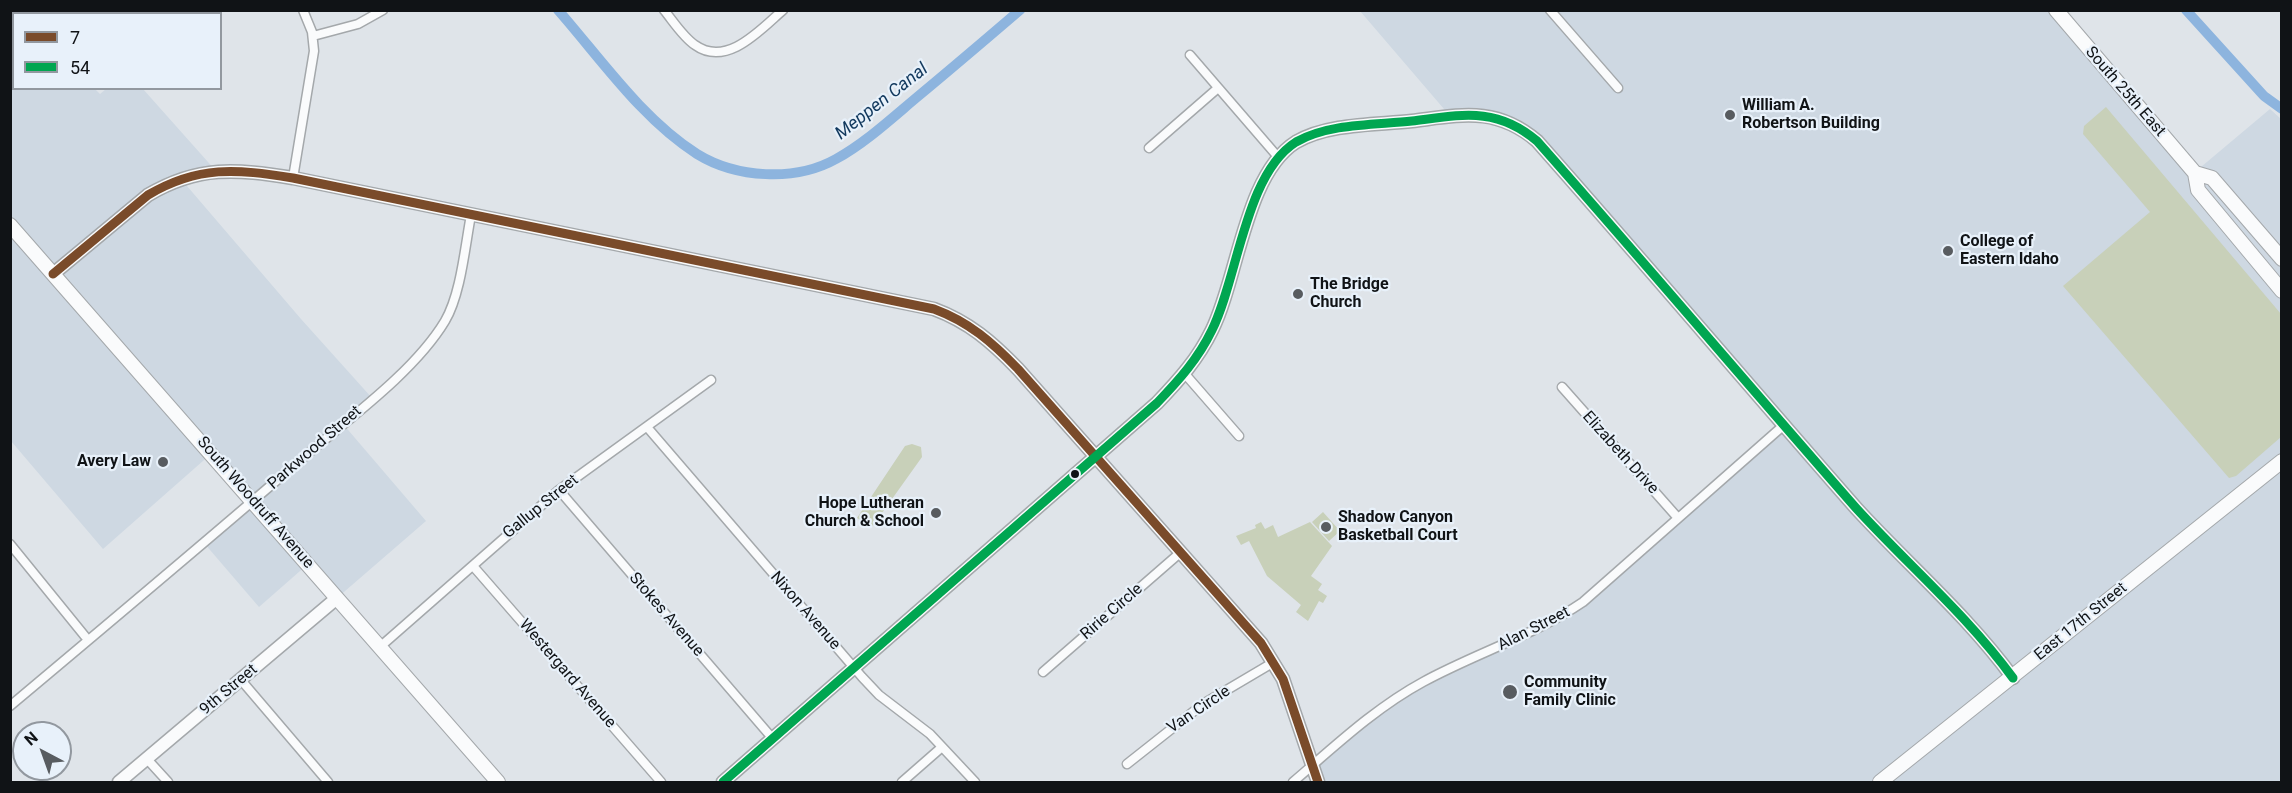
<!DOCTYPE html>
<style>
body{margin:0}
#map{position:relative;width:2292px;height:793px;overflow:hidden;background:#dfe4e9;font-family:Roboto,sans-serif}
canvas{display:block}
.frame{position:absolute;inset:0;border:12px solid #101316;pointer-events:none}
.legend{position:absolute;left:12px;top:12px;width:210px;height:78px;box-sizing:border-box;background:#e8f1fa;border:2px solid #92989f;margin:0;padding:8px 10px;list-style:none;font-size:18px;color:#101316}
.legend li{display:flex;align-items:center;gap:12px;height:30px}
.legend b{width:30px;border:2px solid #92989f}
.north{position:absolute;left:12px;top:721px;width:60px;height:60px;box-sizing:border-box;background:#e8f1fa;border:2px solid #92989f;border-radius:50%;rotate:319deg;font-size:16px;font-weight:700;line-height:24px;text-align:center;color:#101316}
.north::after{content:'';display:block;margin:auto;width:21px;height:27px;background:#585c60;clip-path:polygon(50% 0,100% 100%,50% 72%,0 100%)}
</style>
<div id="map">
<canvas width="2292" height="793"></canvas>
<div class="frame"></div>
<ul class="legend">
<li><b style="height:8px;background:#7a4b2a"></b>7</li>
<li><b style="height:8px;background:#00a651"></b>54</li>
</ul>
<div class="north">N</div>
</div>
<script>
const ctx = document.querySelector('canvas').getContext('2d');
ctx.lineJoin = 'round';
function fill(path, color) { ctx.fillStyle = color; ctx.fill(path, 'evenodd'); }
function stroke(path, color, width, dash) { ctx.strokeStyle = color; ctx.lineWidth = width; ctx.lineCap = dash ? 'butt' : 'round'; ctx.setLineDash(dash || []); ctx.stroke(path); }
function drawText(font, color, halo, rows, align = 'center') {
  ctx.font = font + ' Roboto,sans-serif'; ctx.lineWidth = 4.5; ctx.setLineDash([]); ctx.textBaseline = 'middle'; ctx.strokeStyle = halo; ctx.fillStyle = color; for (const [text, x, y, turn = 0] of rows) {
    ctx.save(); ctx.translate(x, y); ctx.rotate((+turn || 0) * Math.PI / 180); ctx.textAlign = isNaN(turn) ? turn : align; if (halo) ctx.strokeText(text, 0, 0); ctx.fillText(text, 0, 0); ctx.restore();
  }
}
fill(new Path2D(`
 M1360,11h696l139,161 75,-63 11,10v663h-963l-6,-16 89,-72 182,-92 201,-178 -261,-295 -73,-13z
 M13,30l1,58 81,1 5,5 6,-5h37l73,82 -35,8 120,140 71,79 -29,26 83,97 -89,77 -29,-34 -49,43 -55,-64 50,-42 -42,-48 -109,96 -92,-108 -1,-409z`), '#ced8e2');
fill(new Path2D(`
 M2106,107l175,207v123l-45,39 -7,2 -166,-192 87,-74 -67,-78 1,-8z
 M912,444l9,3 1,10 -50,70 -15,-9 48,-72z
 M1323,512l17,19 -11,10 -17,-19z
 M1261,522l4,7 8,-4 5,12 32,-15 22,24 -21,30 11,8 -4,6 9,6 -4,7 -4,-2 -11,20 -12,-9 5,-7 -34,-29 -18,-35 -8,4 -5,-9 20,-8 -1,-3z`), '#c8d0b9');
stroke(new Path2D(`
 M558,10c43,49 84,109 139,144 39,24 98,28 139,5 29,-16 55,-40 80,-61 35,-29 69,-58 104,-88
 M2186,10l78,86 18,13`), '#8db4de', 10);
const street = new Path2D(`
 M664,10c9,11 19,27 31,35 32,23 66,-16 88,-35
 M1550,10l68,78
 M313,36l45,-12 25,-14
 M1190,55l88,102
 M1149,148l69,-60
 M293,178l21,-127 -2,-19 -9,-22
 M1185,374l54,62
 M1562,387l116,131
 M647,427l215,250 17,18 51,39 45,48
 M559,490l214,249
 M10,544l78,96
 M473,566l188,216
 M381,646l178,-156 152,-110
 M1043,672l138,-120
 M241,680l87,102
 M10,706c99,-83 198,-166 295,-250 45,-38 110,-85 140,-135 16,-27 20,-75 26,-106
 M147,759l21,23
 M1127,764l76,-60 71,-42
 M902,782l40,-35
 M1293,782c41,-35 82,-74 130,-100 53,-29 110,-46 160,-80l201,-177`);
const secondary = new Path2D(`
 M33,14l4,-4
 M10,32l4,-2
 M53,274l95,-79c51,-30 88,-26 145,-17l641,131c35,13 58,33 84,60l243,274 22,36 35,103
 M119,782l218,-184
 M723,782l434,-379c22,-23 41,-44 55,-73 26,-52 33,-156 84,-188 33,-19 80,-17 116,-21 49,-6 84,-15 125,20 107,121 212,245 319,367 52,57 111,107 157,170`);
const primary = new Path2D(`
 M2056,10l139,163 3,17 84,101
 M2195,173l17,5 70,81
 M10,225l488,557
 M1880,782l402,-321`);
stroke(street, '#a4a8ab', 11);
stroke(secondary, '#a4a8ab', 15);
stroke(primary, '#a4a8ab', 16);
stroke(street, '#fafbfc', 8);
stroke(secondary, '#fafbfc', 12);
stroke(primary, '#fafbfc', 14);
stroke(new Path2D(`
 M53,274l95,-79c51,-30 88,-26 145,-17l641,131c35,13 58,33 84,60l243,274 22,36 35,103`), '#7a4b2a', 9);
stroke(new Path2D(`
 M723,782l434,-379c22,-23 41,-44 55,-73 26,-52 33,-156 84,-188 33,-19 80,-17 116,-21 49,-6 84,-15 125,20 107,121 212,245 319,367 52,57 111,107 157,170`), '#00a651', 9);
for (const [x, y, r, color] of [
 [1730,115,6,"#585c60"],
 [1948,251,6,"#585c60"],
 [1298,294,6,"#585c60"],
 [163,462,6,"#585c60"],
 [1075,474,5,"#101316"],
 [936,513,6,"#585c60"],
 [1326,527,6,"#585c60"],
 [1510,692,8,"#585c60"]
]) { const dot = new Path2D(); dot.arc(x, y, r, 0, 2 * Math.PI); ctx.fillStyle = color; ctx.fill(dot); stroke(dot, '#e8f1fa', 2); }
drawText('16px', '#101316', '#e8f1fa', [
 ["South 25th East",2125,92,49],
 ["Parkwood Street",315,448,-41],
 ["Elizabeth Drive",1620,453,48],
 ["South Woodruff Avenue",255,503,49],
 ["Gallup Street",541,507,-39],
 ["Nixon Avenue",805,611,49],
 ["Ririe Circle",1112,612,-41],
 ["Stokes Avenue",666,615,49],
 ["East 17th Street",2081,622,-39],
 ["Alan Street",1534,629,-27],
 ["Westergard Avenue",567,674,49],
 ["9th Street",229,690,-40],
 ["Van Circle",1199,710,-34]
]);
drawText('bold 16px', '#101316', '#e8f1fa', [
 ["William A.",1742,106],
 ["Robertson Building",1742,124],
 ["College of",1960,242],
 ["Eastern Idaho",1960,260],
 ["The Bridge",1310,285],
 ["Church",1310,303],
 ["Avery Law",151,462,"right"],
 ["Hope Lutheran",924,504,"right"],
 ["Church & School",924,522,"right"],
 ["Shadow Canyon",1338,518],
 ["Basketball Court",1338,536],
 ["Community",1524,683],
 ["Family Clinic",1524,701]
], 'left');
drawText('italic 18px', '#11385d', '#e8f1fa', [
 ["Meppen Canal",882,102,-38]
]);
</script>
